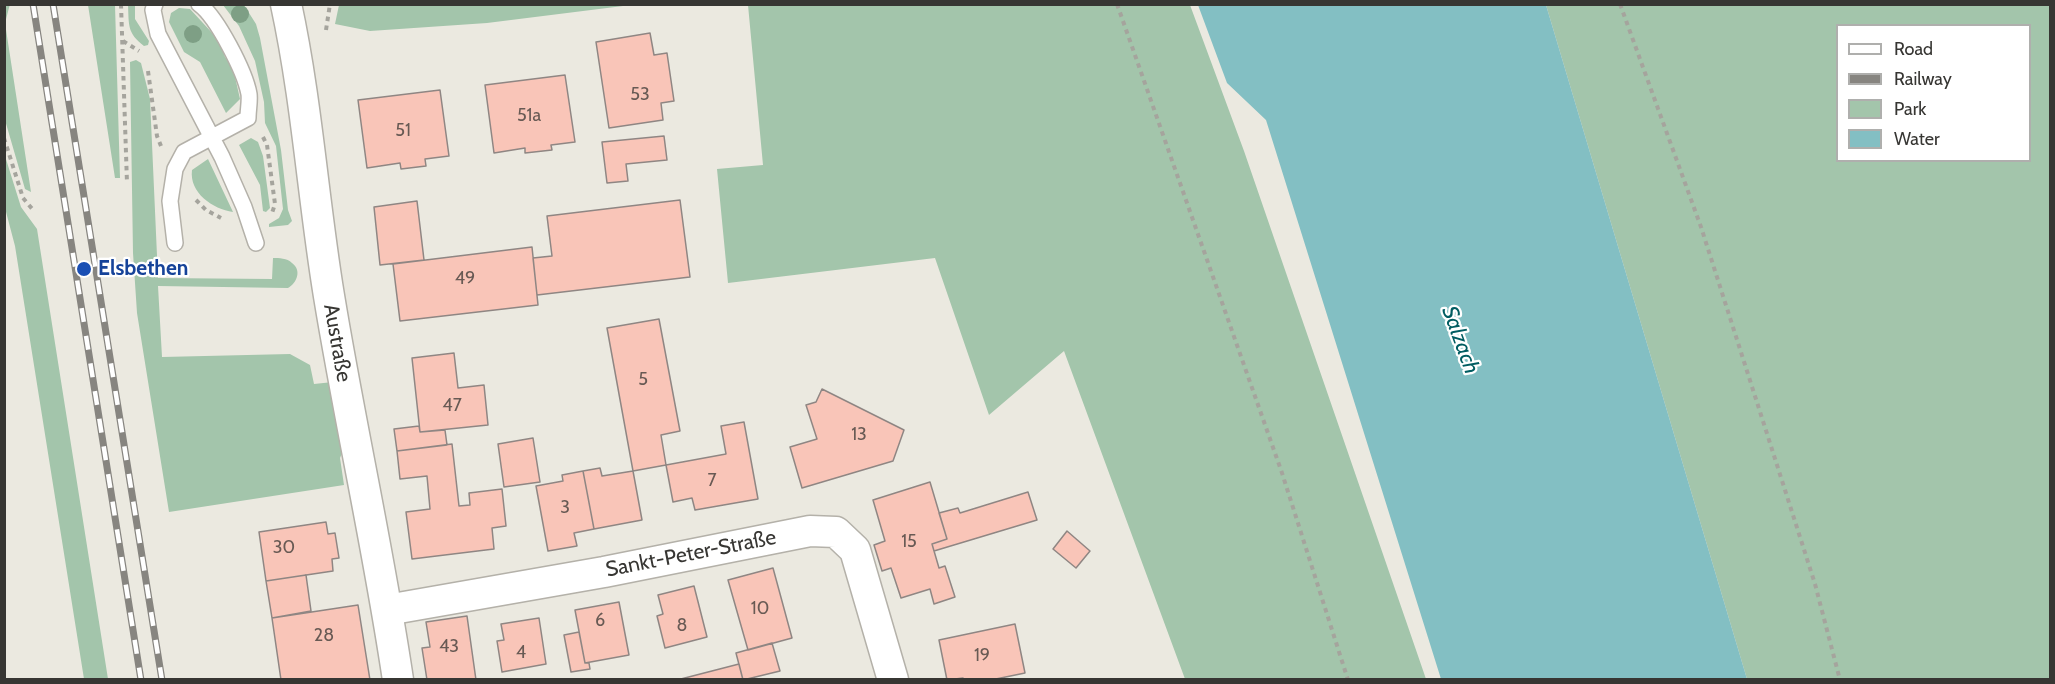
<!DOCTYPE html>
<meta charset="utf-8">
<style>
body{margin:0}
#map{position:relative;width:2055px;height:684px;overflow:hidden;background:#ebe9e0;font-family:Cabin,sans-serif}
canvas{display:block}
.frame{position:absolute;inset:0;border:6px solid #373633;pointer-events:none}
.legend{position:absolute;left:1836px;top:24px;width:195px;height:138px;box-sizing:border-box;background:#fff;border:2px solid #afafad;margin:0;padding:8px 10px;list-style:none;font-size:18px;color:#373633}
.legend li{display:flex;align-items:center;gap:12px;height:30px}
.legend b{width:30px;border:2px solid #afafad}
</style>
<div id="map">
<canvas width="2055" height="684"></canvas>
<div class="frame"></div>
<ul class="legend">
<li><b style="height:8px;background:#fff"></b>Road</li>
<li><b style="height:8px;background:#878580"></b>Railway</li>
<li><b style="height:16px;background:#a3c5ab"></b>Park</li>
<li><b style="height:16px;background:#83bfc3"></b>Water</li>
</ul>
</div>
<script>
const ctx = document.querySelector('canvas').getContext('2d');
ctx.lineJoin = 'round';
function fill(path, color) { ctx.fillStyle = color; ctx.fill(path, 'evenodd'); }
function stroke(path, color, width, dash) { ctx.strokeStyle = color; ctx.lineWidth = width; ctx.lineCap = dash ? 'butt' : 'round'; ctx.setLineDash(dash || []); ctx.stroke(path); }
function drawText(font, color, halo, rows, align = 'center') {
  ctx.font = font + ' Cabin,sans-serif'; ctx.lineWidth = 4.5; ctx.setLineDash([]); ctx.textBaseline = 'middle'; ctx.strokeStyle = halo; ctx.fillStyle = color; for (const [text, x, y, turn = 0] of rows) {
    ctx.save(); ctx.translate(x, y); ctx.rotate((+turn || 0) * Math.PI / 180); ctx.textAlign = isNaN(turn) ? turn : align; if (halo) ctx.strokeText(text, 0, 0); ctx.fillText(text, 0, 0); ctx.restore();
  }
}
fill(new Path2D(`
 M10,4l-5,19 26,169 -6,-3 -20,-69 -1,-115z
 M88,5h27l5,173h-5z
 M128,5h7v14l14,22 -1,4 -4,1c-17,-13 -15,-21 -16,-41z
 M223,5h21l12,19 4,14 21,112 7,60 4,11 -4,4 -19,2v-3l10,-6 4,-9 -7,-63 -11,-23 -1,-21 -9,-41 -16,-35z
 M339,5v-1l292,1 -144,18 -117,8 -35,-7z
 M748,5h442l54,146 182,528h-241l-121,-328 -75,64 -54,-157 -207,25 -11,-114 46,-4z
 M1546,5h504v674h-303zM1838,26h192v134h-192z
 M179,8l11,1 25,27 6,9 4,12 8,11 7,31 -14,14 -26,-51 -16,-10 -15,-30 2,-9z
 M136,60l5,3 9,36 8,179 114,1 1,-21c6,0 14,0 19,5 10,7 5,20 -4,25l-130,-2 4,71 128,-3 20,11 4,19 19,-2 13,61 -6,15 4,27 -175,27 -32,-199 -4,-60 -3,-191z
 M251,138l7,4 5,14 7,52 -4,4 -3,-1 -3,-26 -21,-40z
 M5,156l16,51 16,22 71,450h-24l-69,-433 -10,-38z
 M208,159l25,53c-20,-3 -44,-19 -41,-42z`), '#a3c5ab');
fill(new Path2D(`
 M1198,5h348l201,674h-306l-175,-559 -39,-37z`), '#83bfc3');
const building = new Path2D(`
 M650,33l4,22 13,-2 7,48 -13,2 2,17 -54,8 -13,-86z
 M565,75l10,67 -24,3 1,5 -27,3v-5l-31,5 -9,-68z
 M440,90l9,66 -24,3 1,7 -25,3 -1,-6 -33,5 -9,-68z
 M664,136l3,24 -41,4 2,17 -21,2 -5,-41z
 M680,200l10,77 -153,18 -4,-37 19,-2 -5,-40z
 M417,201l7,59 -44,5 -6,-58z
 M532,247l6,58 -138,16 -7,-57z
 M659,319l21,112 -19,4 5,30 -33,6 -26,-143z
 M454,353l4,35 26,-3 4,40 -68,7 -8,-74z
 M822,389l82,41 -11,31 -91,27 -12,-41 27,-8 -11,-34 10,-3z
 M744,422l14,77 -63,11 -3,-12 -19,4 -7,-37 60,-11 -5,-28z
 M419,426l1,6 25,-2 2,15 -50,6 -3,-22z
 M533,438l7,44 -36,5 -6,-43z
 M452,444l7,62 11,-1 -1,-12 33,-4 4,37 -14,2 2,21 -82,10 -6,-47 24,-3 -3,-33 -27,3 -3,-28z
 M600,468l2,8 31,-5 9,49 -48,9 -11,-58z
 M583,471l11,58 -20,4 3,13 -29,5 -12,-65 27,-5 -1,-6z
 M930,482l17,57 -15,5 7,24 6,-2 10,31 -21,7 -4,-15 -29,9 -10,-30 -9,3 -8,-26 11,-4 -12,-41z
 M1028,492l9,28 -103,31 -2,-7 15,-5 -8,-26 19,-5 2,5z
 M326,522l2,12 7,-1 4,25 -7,1 1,12 -67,10 -7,-49z
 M1067,531l23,20 -14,17 -23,-19z
 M773,568l19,70 -44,12 -20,-70z
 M306,575l5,36 -39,7 -6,-37z
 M694,586l13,51 -42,11 -8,-32 6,-2 -5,-19z
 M619,602l10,53 -44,8 -10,-53z
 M358,605l12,75h-89l-9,-62z
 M467,616l9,64h-49l-5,-32 8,-1 -4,-25z
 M539,618l7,46 -44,8 -5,-31 7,-1 -3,-16z
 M1015,624l10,49 -34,7h-28v-2l-16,2 -8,-40z
 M579,632l6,31h4l1,6 -19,3 -7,-37z
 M772,643l8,28 -37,9 -7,-27z
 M739,664l4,16h-66z`);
fill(building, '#f9c5b8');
stroke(building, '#8f8683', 1.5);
const service = new Path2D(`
 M155,4l-2,6 5,24 64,123 22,50 12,36
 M175,243l-5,-42 5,-32 9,-17 64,-34c0,-8 2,-17 1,-24 -4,-22 -32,-77 -50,-90`);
const minor = new Path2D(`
 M286,4c21,97 27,195 43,292 21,128 50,255 69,384
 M387,610l217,-38 206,-41 26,1 19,18 38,130`);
stroke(service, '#b4b1a9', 18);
stroke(minor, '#b4b1a9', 33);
stroke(new Path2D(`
 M121,4l6,179
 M1117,4l165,469 66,207
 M1620,4l81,223 114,357 25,96
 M326,30l4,-26
 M123,41l16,10
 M148,71l9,65 4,10
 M263,137l4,8 8,59 -3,9
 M4,138l19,60 11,13
 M196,200l10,10 15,8`), '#a5a49d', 4, [4.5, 4.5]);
stroke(service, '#fff', 15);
stroke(minor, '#fff', 30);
const rail = new Path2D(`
 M33,4l108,676
 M53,4l109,676`);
stroke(rail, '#878580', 7);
stroke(rail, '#fff', 4.5, [14]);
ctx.fillStyle = '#7e9f85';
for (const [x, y] of [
 [240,14],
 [193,34]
]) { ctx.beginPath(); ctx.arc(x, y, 9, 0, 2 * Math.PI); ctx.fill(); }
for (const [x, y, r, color] of [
 [84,269,8,"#1a4fb4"]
]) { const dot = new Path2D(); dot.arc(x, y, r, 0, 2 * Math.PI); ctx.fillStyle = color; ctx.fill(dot); stroke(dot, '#fff', 2); }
drawText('18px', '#685a54', null, [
 ["53",640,95],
 ["51a",529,116],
 ["51",403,131],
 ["49",465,279],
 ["5",643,380],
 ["47",452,406],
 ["13",859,435],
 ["7",712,481],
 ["3",565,508],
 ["15",909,542],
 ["30",284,548],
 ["10",760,609],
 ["6",600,621],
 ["8",682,626],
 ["28",324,636],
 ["43",449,647],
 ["4",521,653],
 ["19",982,656]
]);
drawText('bold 21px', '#164399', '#fff', [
 ["Elsbethen",98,269]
], 'left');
drawText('21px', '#373633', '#fff', [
 ["Austraße",337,343,80],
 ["Sankt-Peter-Straße",691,554,-11]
]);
drawText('italic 22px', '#005c61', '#fff', [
 ["Salzach",1460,340,70]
]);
</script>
